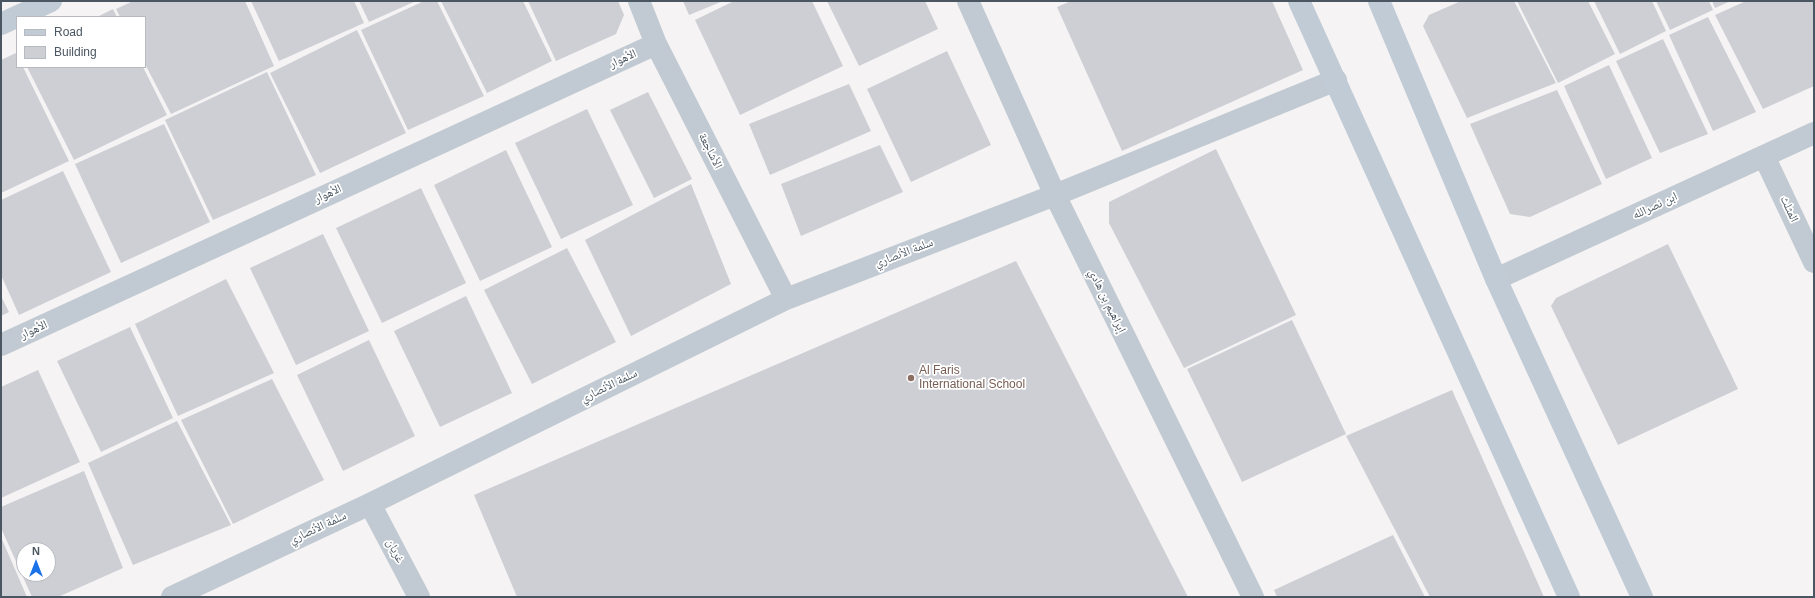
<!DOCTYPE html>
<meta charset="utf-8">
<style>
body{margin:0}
#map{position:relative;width:1815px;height:598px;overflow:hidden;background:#f5f3f3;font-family:Arial,sans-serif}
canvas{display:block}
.frame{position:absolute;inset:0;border:2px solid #4a5661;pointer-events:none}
.legend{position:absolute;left:16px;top:16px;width:130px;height:52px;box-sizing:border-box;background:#fff;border:1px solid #b7bbc0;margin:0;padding:5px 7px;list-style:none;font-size:12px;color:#4a5661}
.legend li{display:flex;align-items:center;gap:8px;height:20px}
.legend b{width:20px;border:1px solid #b7bbc0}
.north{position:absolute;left:16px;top:542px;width:40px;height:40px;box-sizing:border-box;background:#fff;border:1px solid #b7bbc0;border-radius:50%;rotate:0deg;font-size:11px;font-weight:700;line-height:16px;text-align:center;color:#4a5661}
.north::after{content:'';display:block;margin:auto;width:14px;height:18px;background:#1a73e8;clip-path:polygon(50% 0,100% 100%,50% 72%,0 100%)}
</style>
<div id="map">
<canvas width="1815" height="598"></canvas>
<div class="frame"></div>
<ul class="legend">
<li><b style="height:5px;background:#c1cbd6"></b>Road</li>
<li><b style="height:11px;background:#cdcfd5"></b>Building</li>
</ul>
<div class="north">N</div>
</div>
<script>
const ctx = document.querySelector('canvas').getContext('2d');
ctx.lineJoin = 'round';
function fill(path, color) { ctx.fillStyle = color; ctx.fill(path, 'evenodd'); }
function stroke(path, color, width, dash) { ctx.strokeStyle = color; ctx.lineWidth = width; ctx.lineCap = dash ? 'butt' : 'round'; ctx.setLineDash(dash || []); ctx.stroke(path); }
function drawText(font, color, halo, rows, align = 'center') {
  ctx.font = font + ' Arial,"Noto Naskh Arabic",sans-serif'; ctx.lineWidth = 3.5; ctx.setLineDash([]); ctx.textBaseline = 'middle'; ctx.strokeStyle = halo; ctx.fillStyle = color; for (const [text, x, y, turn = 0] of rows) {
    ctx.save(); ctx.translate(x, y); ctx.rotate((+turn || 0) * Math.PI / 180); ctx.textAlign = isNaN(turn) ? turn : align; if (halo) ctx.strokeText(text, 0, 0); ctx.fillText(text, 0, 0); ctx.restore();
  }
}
fill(new Path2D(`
 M133,1h112l29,65 -103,48 -26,-50v-47h-25l-4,-8z
 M251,1h103l10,22 -85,38z
 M359,1h57l-47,21z
 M424,1h13l47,95 -76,34 -47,-100z
 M441,1h82l29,60 -65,32z
 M528,1h90l6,14 -8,19 -60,27z
 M683,1h40l-34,14z
 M734,1h78l31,65 -103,49 -45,-95z
 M827,1h98l13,28 -79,37z
 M1071,1h201l31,69 -181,81 -65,-144z
 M1461,1h53l42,82 -89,35 -44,-92 6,-11z
 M1517,1h71l27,53 -57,29z
 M1594,1h58l14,30 -46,23z
 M1656,1h53l4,9 -43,20z
 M1712,1h19l-16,7z
 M1746,1h67l1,2v83l-51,23 -48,-94z
 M113,9l4,8h-20z
 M1708,17l48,95 -43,19 -44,-96z
 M357,30l49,103 -86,40 -50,-100z
 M1663,39l45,95 -48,19 -44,-92z
 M947,51l44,94 -80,37 -44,-93z
 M16,53l1,14h6l46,94 -68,32v-133z
 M1609,65l43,93 -46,21 -42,-93z
 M27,67h116l24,48 -93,45z
 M267,72l49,103 -103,45 -48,-100z
 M849,84l22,47 -101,44 -21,-51z
 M1557,90l45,94 -72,33 -20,-3 -40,-90z
 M648,92l44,87 -38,19 -44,-88z
 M587,109l46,96 -72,34 -46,-96z
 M164,124l46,98 -89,41 -46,-99z
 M880,145l23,47 -102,44 -20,-52z
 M1216,149l80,166 -112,53 -75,-145v-21z
 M506,150l46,97 -72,34 -46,-96z
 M63,171l48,101 -92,43 -18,-40v-75z
 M691,184l40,100 -100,52 -46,-96z
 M421,188l45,95 -84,40 -46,-95z
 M323,234l46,97 -73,34 -46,-97z
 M1668,244l70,145 -120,56 -67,-139 5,-8z
 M567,248l49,94 -84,42 -48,-94z
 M1016,261l172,336h-671l-43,-102z
 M226,279l48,94 -96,43 -43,-92z
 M1,296l8,16 -8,4z
 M466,296l46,97 -72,34 -46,-96z
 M1292,320l54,114 -104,48 -55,-113z
 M130,327l43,91 -72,34 -44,-91z
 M369,340l46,96 -72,35 -46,-96z
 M38,370l42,92 -79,36v-111z
 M272,379l52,101 -91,44 -52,-104z
 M1452,390l92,207h-114l-84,-161z
 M177,421l54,104 -98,40 -45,-102z
 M84,471l39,97 -65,29h-26l-31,-69v-21zM24,550h24v24h-24z
 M1393,535l32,62h-148l-3,-7z
 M1,537l26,60h-26z`), '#cdcfd5');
stroke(new Path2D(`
 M639,1l17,43 130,255
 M968,1l87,194 198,402
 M1764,156l50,106
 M1496,279l318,-146
 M1,345l655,-301
 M370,504l49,93
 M172,597l198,-93 416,-205 269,-104 281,-115`), '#c1cad2', 22);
stroke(new Path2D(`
 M1299,1l270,596
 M1379,1l117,278 146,318
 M1,24l50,-23`), '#c1cbd6', 22);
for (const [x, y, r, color] of [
 [911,378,4,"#8d6e63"]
]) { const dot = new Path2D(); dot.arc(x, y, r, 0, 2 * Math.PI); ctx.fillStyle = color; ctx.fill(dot); stroke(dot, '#fff', 1.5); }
drawText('12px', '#4a5661', '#fff', [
 ["الأهوار",623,59,-25],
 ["الأشاجعة",710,151,63],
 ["الأهوار",328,194,-25],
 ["ابن نصرالله",1655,206,-25],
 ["المثلث",1789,209,65],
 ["سلمة الأنصاري",904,253,-21],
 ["إبراهيم بن هادي",1107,301,64],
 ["الأهوار",34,330,-25],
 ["سلمة الأنصاري",609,386,-26],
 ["سلمة الأنصاري",318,528,-25],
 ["غريان",395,551,62]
]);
drawText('12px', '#785e54', '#fff', [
 ["Al Faris",919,371],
 ["International School",919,385]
], 'left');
</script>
